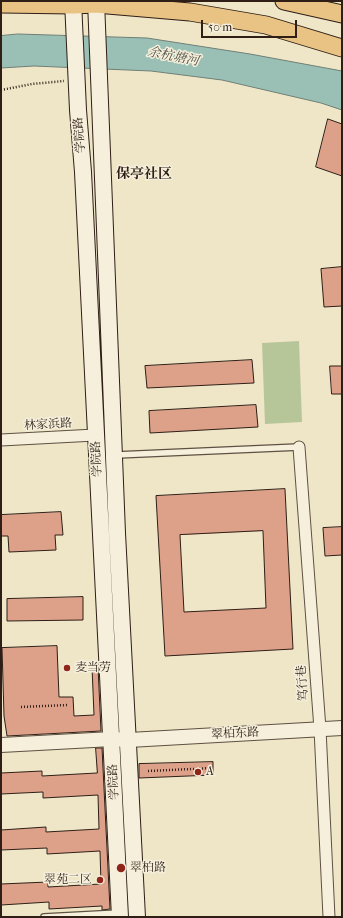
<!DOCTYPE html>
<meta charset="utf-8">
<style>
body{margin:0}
#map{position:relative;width:343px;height:918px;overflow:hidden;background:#efe6c8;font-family:"IM FELL French Canon",serif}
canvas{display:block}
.frame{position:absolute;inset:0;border:2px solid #2e1e16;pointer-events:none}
.scale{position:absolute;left:201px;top:20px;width:96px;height:18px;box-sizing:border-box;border:2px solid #2e1e16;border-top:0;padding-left:5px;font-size:12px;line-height:14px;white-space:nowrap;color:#2e1e16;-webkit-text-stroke:3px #f5efdb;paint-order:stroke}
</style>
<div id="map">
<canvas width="343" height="918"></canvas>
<div class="frame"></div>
<div class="scale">50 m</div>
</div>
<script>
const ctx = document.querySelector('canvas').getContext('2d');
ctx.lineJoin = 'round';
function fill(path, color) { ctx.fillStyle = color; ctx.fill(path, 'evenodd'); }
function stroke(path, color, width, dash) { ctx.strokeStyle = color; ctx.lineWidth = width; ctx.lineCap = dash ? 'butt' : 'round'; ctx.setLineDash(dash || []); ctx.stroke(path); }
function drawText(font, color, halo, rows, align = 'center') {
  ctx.font = font + ' "IM FELL French Canon","Noto Serif SC",serif'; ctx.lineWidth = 3; ctx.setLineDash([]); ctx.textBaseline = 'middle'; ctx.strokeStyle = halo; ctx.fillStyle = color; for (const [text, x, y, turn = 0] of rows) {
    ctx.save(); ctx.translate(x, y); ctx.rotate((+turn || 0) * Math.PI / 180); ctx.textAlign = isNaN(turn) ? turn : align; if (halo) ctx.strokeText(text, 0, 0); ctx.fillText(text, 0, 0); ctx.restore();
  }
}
fill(new Path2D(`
 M299,341l3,81 -37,2 -3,-81z`), '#b7c698');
const water = new Path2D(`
 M18,34l129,4 103,16 92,17v39l-21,-7 -99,-23 -71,-9 -117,-5 -33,2v-32z`);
fill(water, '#9ac0b6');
stroke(water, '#6f7f76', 1);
const building = new Path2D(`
 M328,119l14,5v52l-26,-9z
 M342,267v39l-18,1 -3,-38z
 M252,360l2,23 -107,5 -2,-22z
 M330,366h12v28h-10z
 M256,405l2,22 -108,6 -1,-22z
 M285,489l8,160 -128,7 -9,-160zM263,531l3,77 -82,4 -4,-77z
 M61,512l2,23h-8l1,15 -47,2 -1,-16h-7v-21z
 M342,527v28l-17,1 -2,-28z
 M83,597v23l-76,1v-22z
 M57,646l2,51h14l1,19 20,-1 -2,-48h6l3,64 -94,5 -3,-20 -2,-68z
 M96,748h6l8,161 -8,1v-4l-53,3v-7l-48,3v-21l47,-2v5l53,-3 -1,-33 -53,3v-6l-46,2v-20l45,-3v5l53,-3 -1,-34 -55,3v-6l-42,2v-21l41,-2v5l55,-3z
 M213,762v13l-74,3v-14z`);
fill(building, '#dda18a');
stroke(building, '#2e1e16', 1);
const service = new Path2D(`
 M116,455l183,-8
 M44,917l75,-4`);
const minor = new Path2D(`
 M1,440l94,-5
 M299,447l21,282 9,188`);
const tertiary = new Path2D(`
 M1,745l111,-6 17,1 213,-12`);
const secondary = new Path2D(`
 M73,1l5,109 5,62 37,745
 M96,1l21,532 20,384`);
const primary = new Path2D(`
 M284,1l58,13
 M1,4l72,1 23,-1 94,8 76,13 76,23`);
stroke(service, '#5e5042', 8);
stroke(minor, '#5e5042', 13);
stroke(tertiary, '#5e5042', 16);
stroke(secondary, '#2e1e16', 18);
stroke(primary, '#2e1e16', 19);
stroke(new Path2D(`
 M1,90l31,-6 32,-3
 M21,707l47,-2
 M148,771l65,-3`), '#2e1e16', 2.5, [1, 2]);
stroke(service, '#f5efdb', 5.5);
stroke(minor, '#f5efdb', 11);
stroke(tertiary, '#f5efdb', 14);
stroke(secondary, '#f5efdb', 16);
stroke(primary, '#e8c384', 17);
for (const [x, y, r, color] of [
 [67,668,4,"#8f2418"],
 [198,772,4,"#8f2418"],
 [121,868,5,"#8f2418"],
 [100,880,4,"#8f2418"]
]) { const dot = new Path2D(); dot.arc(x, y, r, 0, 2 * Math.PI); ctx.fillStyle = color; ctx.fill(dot); stroke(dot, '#f5efdb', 1.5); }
drawText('12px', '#2e1e16', '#f5efdb', [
 ["学院路",80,135,-95],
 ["林家浜路",48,425,-3],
 ["学院路",97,459,-93],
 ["笃行巷",303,683,-94],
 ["翠柏东路",235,734,-3],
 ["学院路",114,782,-93]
]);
drawText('12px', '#2e1e16', '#f5efdb', [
 ["麦当劳",75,668],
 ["A",206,772],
 ["翠柏路",130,868],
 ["翠苑二区",92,880,"right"]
], 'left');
drawText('italic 13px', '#4e4f46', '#f5efdb', [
 ["余杭塘河",173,57,11]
]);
drawText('bold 14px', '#2e1e16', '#f5efdb', [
 ["保亭社区",144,175]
]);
</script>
